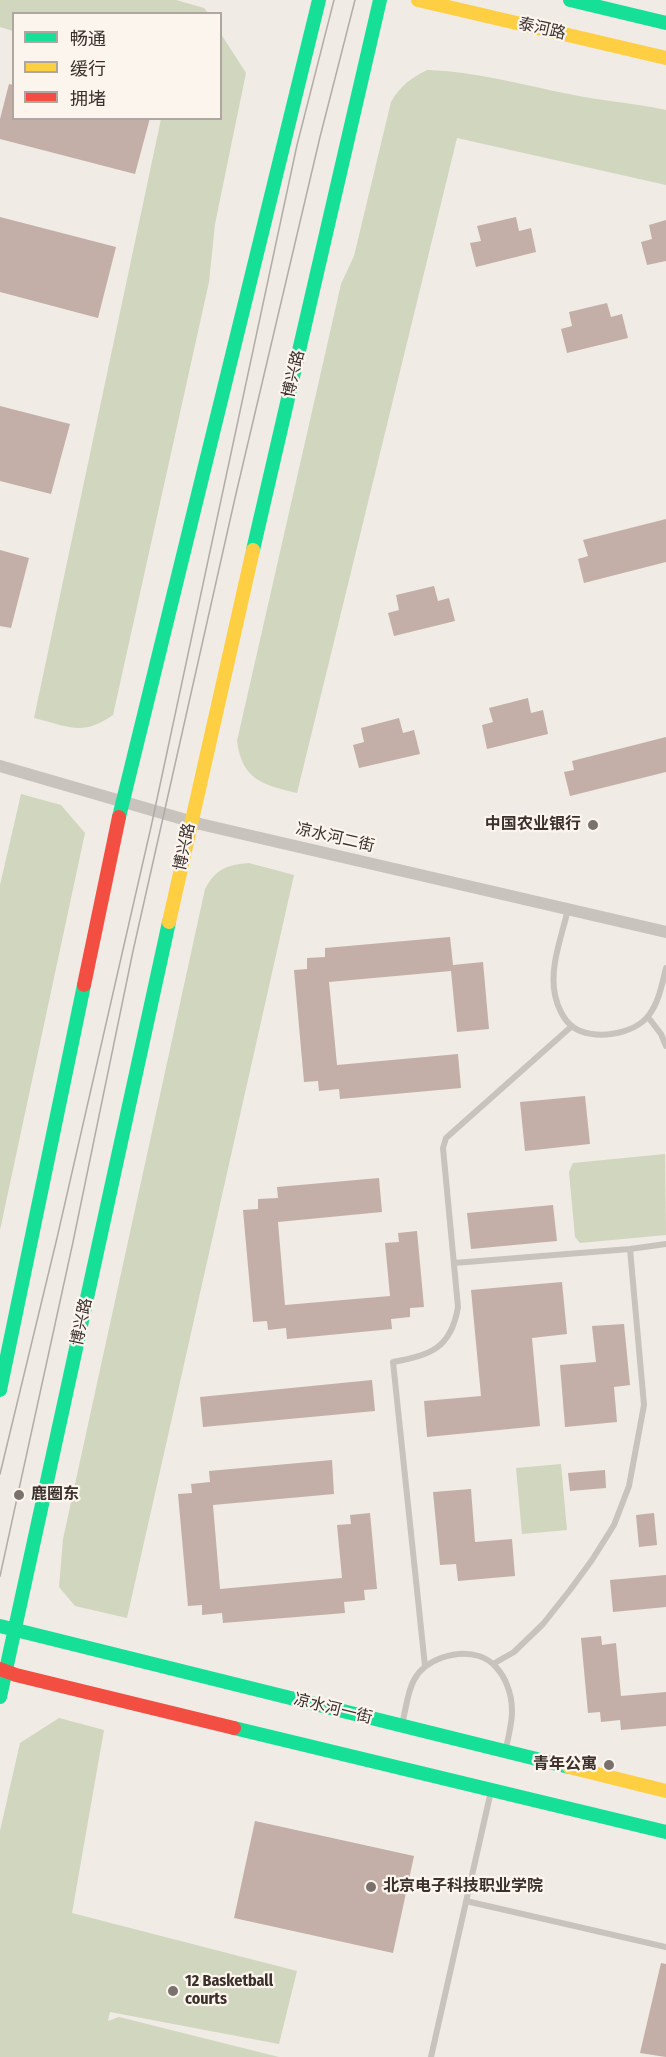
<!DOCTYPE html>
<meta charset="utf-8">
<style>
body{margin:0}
#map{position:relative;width:666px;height:2057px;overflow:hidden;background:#f0ebe5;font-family:"Fira Sans Condensed","Noto Sans SC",sans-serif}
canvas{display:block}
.legend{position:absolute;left:12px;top:12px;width:210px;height:108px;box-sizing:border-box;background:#fbf5ee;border:2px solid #aea6a0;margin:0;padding:8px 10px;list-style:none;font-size:18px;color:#3b302b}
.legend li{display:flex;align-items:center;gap:12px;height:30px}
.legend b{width:30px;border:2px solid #aea6a0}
</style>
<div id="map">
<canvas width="666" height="2057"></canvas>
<ul class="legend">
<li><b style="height:8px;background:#16e098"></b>畅通</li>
<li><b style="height:8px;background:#ffcf43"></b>缓行</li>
<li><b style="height:8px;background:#f24e42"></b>拥堵</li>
</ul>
</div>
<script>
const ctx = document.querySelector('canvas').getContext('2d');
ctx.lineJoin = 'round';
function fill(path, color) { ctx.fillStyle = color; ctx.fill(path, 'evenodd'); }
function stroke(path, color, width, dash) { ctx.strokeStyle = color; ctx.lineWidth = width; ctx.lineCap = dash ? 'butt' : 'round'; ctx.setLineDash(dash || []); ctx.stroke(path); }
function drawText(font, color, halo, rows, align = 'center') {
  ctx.font = font + ' "Fira Sans Condensed","Noto Sans SC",sans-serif'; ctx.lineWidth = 4.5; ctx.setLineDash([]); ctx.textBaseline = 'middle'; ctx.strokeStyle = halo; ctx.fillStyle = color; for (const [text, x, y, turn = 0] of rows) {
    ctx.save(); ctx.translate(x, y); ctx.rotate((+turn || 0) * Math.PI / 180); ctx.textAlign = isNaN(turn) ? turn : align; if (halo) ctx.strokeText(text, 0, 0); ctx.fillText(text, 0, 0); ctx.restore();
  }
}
fill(new Path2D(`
 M0,0h176l28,8 4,5 -194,1 -1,17 -13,-4z
 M221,34l25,39 -31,151 -6,58 -96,433c-31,22 -45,11 -79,3l127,-599 59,-1z
 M427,70c48,1 95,15 142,24 32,7 65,9 97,16v75l-209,-47 -160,655c-34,-8 -55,-13 -60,-52l104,-457 13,-28 37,-154c9,-16 20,-24 36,-32z
 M21,794l40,11 24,28 -85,397v-345z
 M249,863l45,12 -167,743 -52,-12 -16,-19 4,-48 142,-650c11,-20 21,-24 44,-26z
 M665,1154l1,81 -86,8 -5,-6 -6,-65 4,-9z
 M561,1464l6,66 -45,4 -6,-66z
 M59,1718l45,12 -32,183 225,58 -18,73 -169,-32 -2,9 11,-4 160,40h-279v-226l20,-88z`), '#d1d6bf');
fill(new Path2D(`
 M9,84l5,1v33h136l-15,56 -135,-35v-20z
 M0,217l116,30 -18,71 -98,-26z
 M516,217l3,14 12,-3 5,24 -60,15 -6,-24 11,-2 -4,-15z
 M666,220v41l-19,4 -6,-23 11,-3 -3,-14z
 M607,303l4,14 11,-3 6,24 -61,15 -6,-24 11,-3 -3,-14z
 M0,406l70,18 -19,70 -51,-13z
 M666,519v43l-82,21 -6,-24 10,-3 -5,-16z
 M0,550l29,8 -18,70 -11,-2z
 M434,586l4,15 11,-3 6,23 -61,15 -6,-23 11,-3 -3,-15z
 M528,698l3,15 12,-3 5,24 -61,15 -5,-24 11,-3 -4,-14z
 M399,718l4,15 11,-3 6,24 -61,14 -6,-23 11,-3 -3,-14z
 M666,737v35l-96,24 -6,-24 10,-2 -2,-9z
 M450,937l3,28 30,-3 6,67 -32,3 -6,-61 -122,11 8,83 121,-11 3,34 -121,11 -1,-10 -20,2 -1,-10 -14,1 -10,-112 13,-1v-11l18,-1v-9z
 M585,1096l5,48 -65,7 -5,-49z
 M379,1178l3,34 -104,10 7,83 105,-9 -5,-53 14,-1 -1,-9 19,-2 7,76 -14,1v9l-19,2 1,10 -105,10 -1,-11 -18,2 -1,-9 -14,1 -10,-112 15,-1v-10l20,-1 -1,-11z
 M553,1205l4,36 -86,8 -4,-36z
 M562,1282l5,52 -35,4 8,88 -113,11 -3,-36 57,-5 -10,-106z
 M624,1324l6,61 -16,2 3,35 -52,5 -5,-62 36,-3 -4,-36z
 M372,1380l3,31 -172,16 -3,-30z
 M332,1460l2,34 -121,11 7,84 122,-11 -5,-53 14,-1 -1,-9 20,-2 7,76 -13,1 1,10 -21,2 1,11 -122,10 -1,-10 -20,2v-10l-14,1 -10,-112 14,-1 -1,-9 19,-2 -1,-11z
 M605,1470l1,18 -36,3 -2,-18z
 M471,1489l4,53 37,-3 3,37 -57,5 -2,-17 -16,1 -7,-73z
 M654,1513l3,32 -18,2 -3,-32z
 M666,1575v32l-53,5 -3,-32z
 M601,1636l1,9 14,-2 5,53 45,-4v34l-45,4 -1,-10 -19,2 -1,-10 -12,1 -7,-75z
 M255,1821l159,35 -21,97 -159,-35z
 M661,1963l5,1v93l-26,-4z`), '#c3afa7');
stroke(new Path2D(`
 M568,909c-6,27 -19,58 -13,86 2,10 8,25 18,32 19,14 61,8 76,-12 10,-13 13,-31 17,-47
 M648,1017l13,17 5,12
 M454,1263l176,-14
 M493,1664l21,-12 29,-28 27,-34 22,-30 22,-35 15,-39 15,-81 -14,-156 36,-5
 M425,1666l-32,-304c37,-7 58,-13 65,-55l-15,-159 3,-10 126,-112
 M402,1724c4,-14 5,-31 12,-44 11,-21 43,-31 65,-24 13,4 23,16 28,29 9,22 4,41 -1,63
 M466,1901l200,46
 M431,2057l60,-266`), '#c9c3be', 6);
stroke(new Path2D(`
 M0,766l200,58 466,108`), '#c9c3be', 12);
stroke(new Path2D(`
 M570,0l96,23
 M253,550l127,-550
 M119,817l200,-817
 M0,1390l84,-405
 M0,1626l569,141
 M0,1697l169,-775
 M234,1728l432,104`), '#16e098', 14);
stroke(new Path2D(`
 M418,0l248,58
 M169,922l84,-372
 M569,1767l97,24`), '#ffcf43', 14);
stroke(new Path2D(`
 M84,985l35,-168
 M0,1669l16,6 218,53`), '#f24e42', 14);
stroke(new Path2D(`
 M0,1474l57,-236 94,-411 146,-682 37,-145
 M0,1576l73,-334 60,-291 102,-453 85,-361 35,-137`), '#b1aca8', 1.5);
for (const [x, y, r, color] of [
 [593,825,6,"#7a716c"],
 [19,1495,6,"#7a716c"],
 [609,1765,6,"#7a716c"],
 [371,1887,6,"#7a716c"],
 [173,1991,6,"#7a716c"]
]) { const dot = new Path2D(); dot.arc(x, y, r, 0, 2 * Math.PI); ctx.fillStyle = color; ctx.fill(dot); stroke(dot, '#fbf5ee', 2); }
drawText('16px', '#3b302b', '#fbf5ee', [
 ["泰河路",542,29,13],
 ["博兴路",294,374,-77],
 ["凉水河二街",335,838,13],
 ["博兴路",185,847,-78],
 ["博兴路",82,1322,-78],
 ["凉水河一街",333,1709,14]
]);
drawText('bold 16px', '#3b302b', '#fbf5ee', [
 ["中国农业银行",581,825,"right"],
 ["鹿圈东",31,1495],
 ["青年公寓",597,1765,"right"],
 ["北京电子科技职业学院",383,1887],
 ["12 Basketball",185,1982],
 ["courts",185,2000]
], 'left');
</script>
